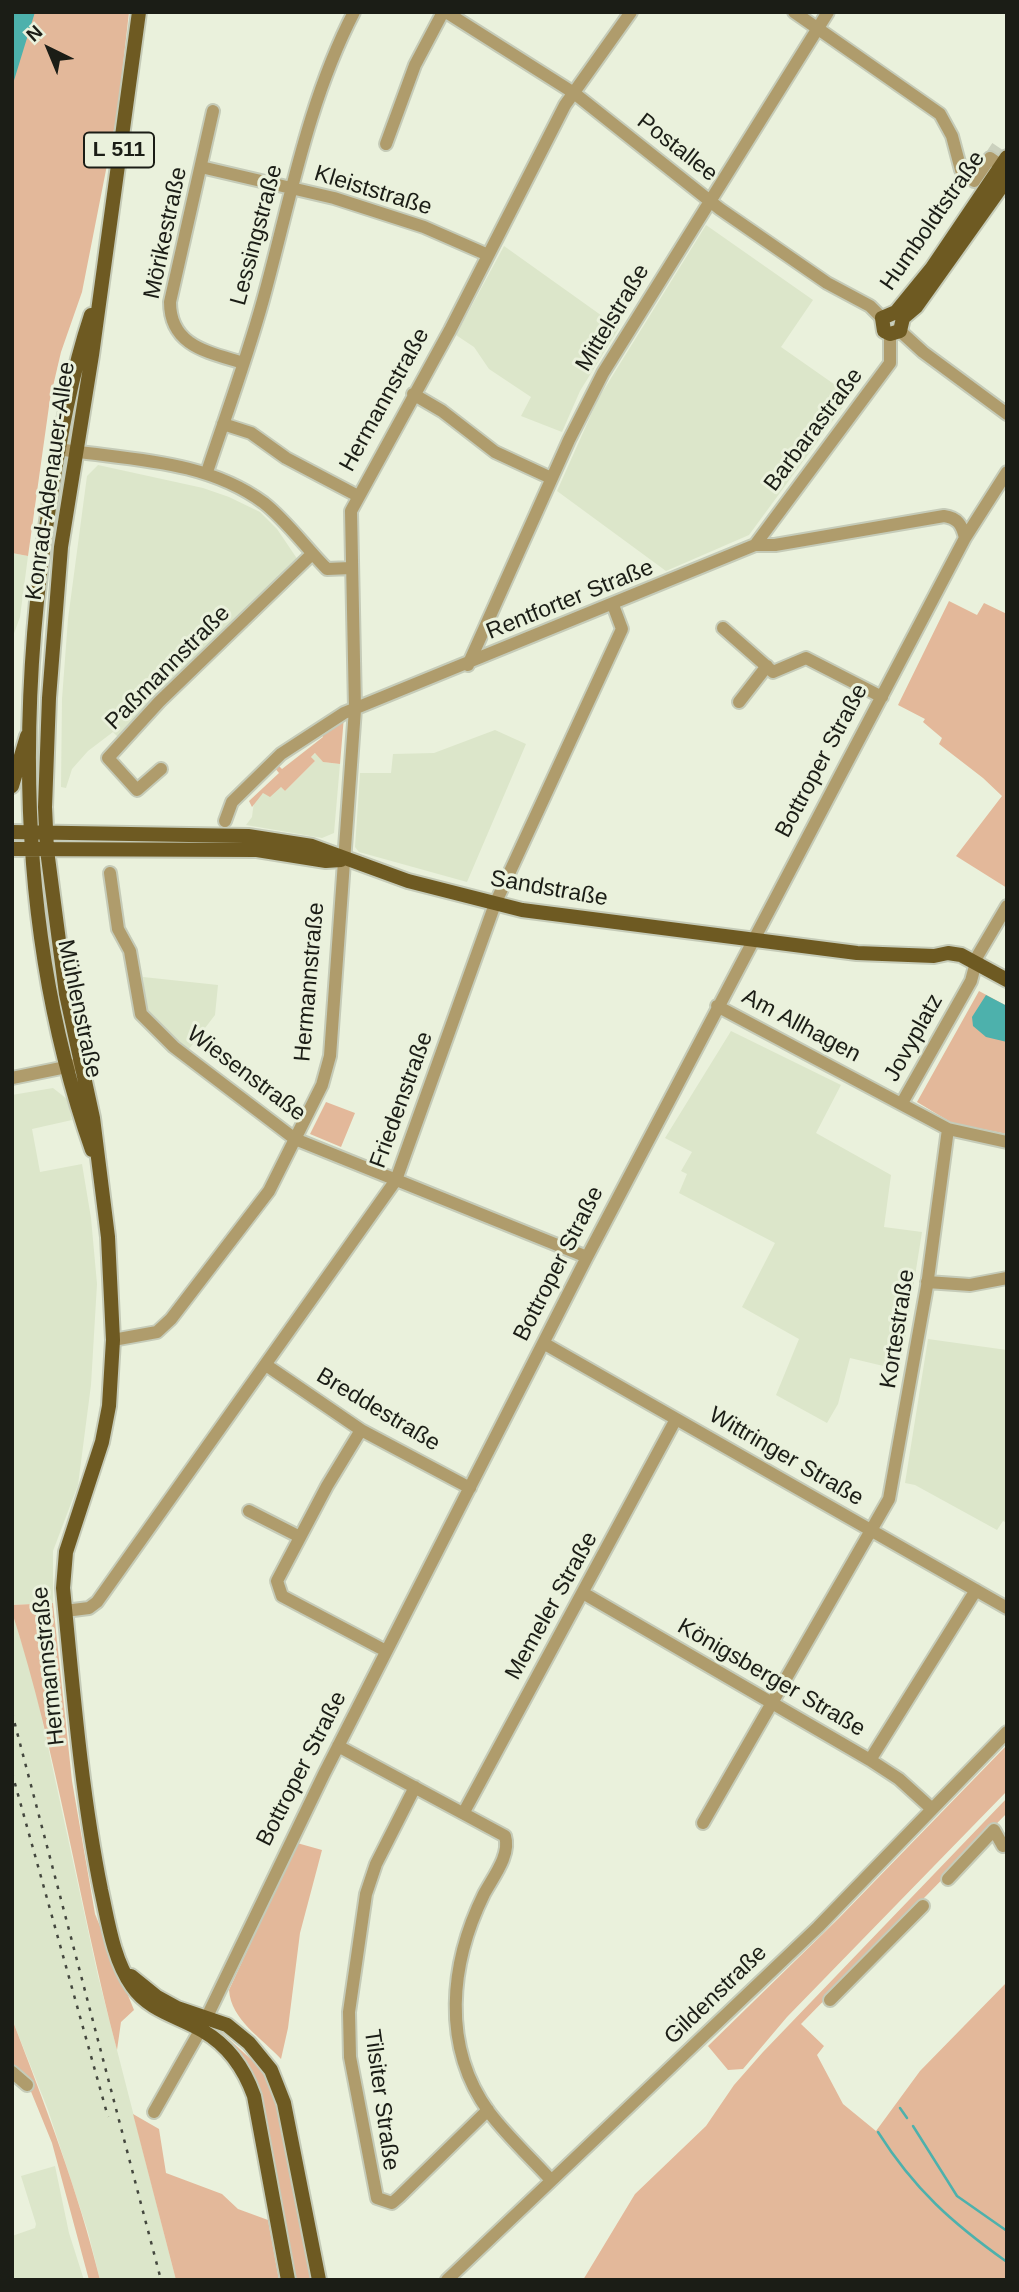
<!DOCTYPE html>
<meta charset="utf-8">
<style>
body{margin:0}
#map{position:relative;width:1019px;height:2292px;overflow:hidden;background:#eaf1dc;font-family:Arial,sans-serif}
canvas{display:block}
.frame{position:absolute;inset:0;border:14px solid #1b1d16;pointer-events:none}
.north{position:absolute;left:14px;top:14px;width:70px;height:70px;-webkit-text-stroke:5px #eaf1dc;paint-order:stroke;rotate:317deg;font-size:19px;font-weight:700;line-height:28px;text-align:center;color:#1b1d16}
.north::after{content:'';display:block;margin:auto;width:24px;height:32px;background:#1b1d16;clip-path:polygon(50% 0,100% 100%,50% 72%,0 100%)}
</style>
<div id="map">
<canvas width="1019" height="2292"></canvas>
<div class="frame"></div>
<div class="north">N</div>
</div>
<script>
const ctx = document.querySelector('canvas').getContext('2d');
ctx.lineJoin = 'round';
function fill(path, color) { ctx.fillStyle = color; ctx.fill(path, 'evenodd'); }
function stroke(path, color, width, dash) { ctx.strokeStyle = color; ctx.lineWidth = width; ctx.lineCap = dash ? 'butt' : 'round'; ctx.setLineDash(dash || []); ctx.stroke(path); }
function drawText(font, color, halo, rows, align = 'center') {
  ctx.font = font + ' Arial,sans-serif'; ctx.lineWidth = 6; ctx.setLineDash([]); ctx.textBaseline = 'middle'; ctx.strokeStyle = halo; ctx.fillStyle = color; for (const [text, x, y, turn = 0] of rows) {
    ctx.save(); ctx.translate(x, y); ctx.rotate((+turn || 0) * Math.PI / 180); ctx.textAlign = isNaN(turn) ? turn : align; if (halo) ctx.strokeText(text, 0, 0); ctx.fillText(text, 0, 0); ctx.restore();
  }
}
fill(new Path2D(`
 M706,225l107,75 -32,47 70,49 -102,139 -83,36 -109,-80 41,-92z
 M504,246l115,82 -39,63 -18,41 -41,-16 10,-19 -42,-28 -15,-22 -18,-12z
 M98,465l105,23 26,9 31,15 17,17 21,31 -161,154 3,4 -21,20 -6,-6 -25,19 -16,18 -6,19 -5,-1 1,-88 6,-80 19,-143z
 M12,553l16,3 -8,61 -8,22z
 M495,730l31,14 -59,138 -108,-30 -4,-5 5,-74h31l2,-19 41,-1z
 M316,753l7,9 17,2 -6,69 -12,5 -76,-13 6,-8 2,-16 9,-8 18,-6 4,4 30,-30 -4,-4z
 M143,977l75,8 -3,30 -26,34 -32,-24 -10,-13z
 M731,1031l110,54 -25,48 75,42 -7,52 38,5 -22,138 -50,-12 -12,46 -11,19 -51,-28 23,-56 -57,-32 33,-64 -96,-50 8,-19 -6,-3 11,-19 -27,-14z
 M53,1088l14,11 5,21 -40,9 8,43 42,-8 9,54 6,66 -6,101 -13,100 -25,66v52l-41,2v-510z
 M928,1339l79,11v173l-4,-2 -6,9 -82,-45 -10,-2z
 M12,1612l21,66 65,298 78,304h-76l-12,-48 -40,-122 -36,-91z
 M55,2166l14,67 15,47h-72v-44l23,-8 1,-4 -15,-48z`), '#dce6ca');
fill(new Path2D(`
 M12,12h117l-11,97 -36,183 -21,60 -11,47 -22,157 -16,-3z
 M949,601l28,14 7,-12 23,11v274l-51,-32 46,-60 -19,-18 -44,-34 3,-6 -19,-16 2,-3 -27,-14z
 M344,716l-4,48 -17,-2 -8,-9 -4,4 4,4 -30,30 -4,-4 -11,10 -7,-4 -11,14 -3,-6 30,-28 -5,-6 3,-3 5,5 41,-32 -3,-7z
 M979,991l28,15v128l-55,-11 -35,-21z
 M326,1102l29,11 -14,34 -31,-13z
 M53,1603l19,178 23,133 39,96 -13,12 -4,28c-38,-145 -59,-295 -105,-438v-7z
 M1007,1745v46l-220,226 -44,52 -15,1 -20,-24 131,-128z
 M1007,1798v15l-206,211 23,22 -7,9 26,49 33,27 44,-60 87,-89v298h-424l52,-86 71,-68 28,-41 29,-33z
 M297,1843l25,7 -22,83 -12,95 -7,31c-19,-21 -50,-39 -52,-69z
 M12,2019c33,86 66,171 88,261h-11l-37,-137 -29,-71 -11,-6z
 M220,2031l45,41 9,17 39,191h-20l-30,-152 -45,-93z
 M133,2114l26,15 7,44 56,21 16,15 30,11 11,60h-103z`), '#e3b89a');
fill(new Path2D(`
 M12,12h23l-23,75z
 M986,995l21,11v36l-21,-5 -13,-11 -1,-9z`), '#4db1ac');
stroke(new Path2D(`
 M900,2108l7,10
 M913,2126l44,70 50,35
 M878,2132c36,57 74,91 129,130`), '#4db1ac', 2.5);
stroke(new Path2D(`
 M989,148l18,12`), '#cbd1be', 12, [12, 6]);
const minor = new Path2D(`
 M446,12l128,81 146,116 107,74 43,23 12,12
 M794,12l146,102 12,22 9,34 13,11 16,-23 17,12
 M213,111l-43,191c0,44 38,50 73,61
 M386,144l29,-79 28,-53
 M201,167l133,31 90,29 64,28
 M900,331l23,21 84,62
 M413,394l29,17 53,41 56,26
 M223,424l28,9 35,25 72,38
 M58,449c70,11 147,10 206,54 23,18 42,45 63,66l24,-1
 M207,472c19,-57 40,-114 56,-172 27,-98 44,-197 91,-288
 M755,545l135,-182v-29
 M723,628l50,44 33,-14 76,39
 M468,665l101,-225 34,-67 225,-361
 M739,702l28,-36
 M161,769l-24,21 -29,-32 51,-56 153,-148
 M225,821l7,-19 49,-48 63,-41 411,-168h20l169,-29c14,2 18,9 21,22
 M110,873l8,56 12,22 11,63 33,33 121,92 292,118
 M717,1006l231,123 59,13
 M12,1078l64,-13
 M902,1103l69,-122 7,-26 29,-49
 M927,1282l43,3 37,-7
 M113,1340l44,-8 14,-13 98,-128 53,-106 8,-29 25,-347 -4,-198 99,-181 115,-225 66,-93
 M545,1344l462,264
 M266,1365l95,65 109,58
 M361,1430l-34,56 -50,95 5,15 104,55
 M249,1511l51,26
 M583,1593l287,167 29,19 33,30
 M65,1611l24,-3 8,-6 299,-422 99,-276 127,-275 -9,-24
 M338,1746l167,90c6,19 -12,41 -21,58 -34,69 -43,152 5,218 18,24 41,45 61,67
 M870,1760l106,-170
 M415,1787l-39,77 -10,30 -17,118 1,45 27,141 15,5 7,-6 89,-87
 M464,1812l212,-393
 M703,1823l186,-324 38,-213 21,-157
 M948,1879l46,-49 9,16
 M830,2000l93,-94
 M12,2072l15,13
 M154,2112l47,-83 123,-255 263,-517 378,-719 42,-66
 M447,2280l371,-353 189,-195`);
const major = new Path2D(`
 M139,12l-47,343 -31,192 -12,151 -4,109 2,43 19,144 27,124 15,119 5,103 -4,66 -7,36 -36,110 -3,36c10,101 18,203 38,302 7,31 12,69 31,96 17,25 46,30 71,45 26,15 41,37 51,65l34,184
 M896,312l36,-44 75,-111
 M896,312l-14,6 2,13 6,3 10,-3 3,-13
 M91,315c-20,60 -31,124 -41,186 -34,216 -31,441 42,649
 M903,318l13,-11 91,-128
 M12,786l15,-50
 M12,832l236,4 64,10 96,35 114,29 335,43 77,3 14,-3 13,2 46,25
 M12,849l245,1 69,11 15,-1
 M131,1976l26,21 20,11 50,17 22,18 22,27 13,33 35,177`);
stroke(minor, '#c5cbb8', 16);
stroke(major, '#c5cbb8', 18);
stroke(minor, '#af9c6c', 12);
stroke(major, '#6e5a22', 14);
stroke(new Path2D(`
 M12,1713l149,567
 M12,1773l96,344`), '#44473e', 2.5, [3.5, 7]);
for (const [x, y, w] of [
 [119,150,70]
]) { const box = new Path2D(); box.roundRect(x - w / 2, y - 17.5, w, 35, 5); ctx.fillStyle = '#eaf1dc'; ctx.fill(box); stroke(box, '#1b1d16', 2); }
drawText('bold 21px', '#1b1d16', null, [
 ["L 511",119,150]
]);
drawText('23px', '#1b1d16', '#eaf1dc', [
 ["Postallee",677,148,38],
 ["Kleiststraße",373,191,17],
 ["Humboldtstraße",933,221,-55],
 ["Mörikestraße",166,233,-78],
 ["Lessingstraße",257,235,-75],
 ["Mittelstraße",613,318,-59],
 ["Hermannstraße",385,400,-61],
 ["Barbarastraße",814,430,-53],
 ["Konrad-Adenauer-Allee",51,481,-82],
 ["Rentforter Straße",570,600,-22],
 ["Paßmannstraße",168,668,-45],
 ["Bottroper Straße",822,761,-62],
 ["Sandstraße",549,889,10],
 ["Hermannstraße",310,982,-85],
 ["Mühlenstraße",79,1009,78],
 ["Am Allhagen",801,1026,28],
 ["Jovyplatz",914,1038,-61],
 ["Wiesenstraße",246,1074,37],
 ["Friedenstraße",402,1100,-70],
 ["Bottroper Straße",559,1264,-63],
 ["Kortestraße",898,1329,-81],
 ["Breddestraße",378,1410,31],
 ["Wittringer Straße",786,1457,30],
 ["Memeler Straße",552,1606,-61],
 ["Hermannstraße",49,1666,-96],
 ["Königsberger Straße",771,1678,30],
 ["Bottroper Straße",302,1769,-63],
 ["Gildenstraße",716,1995,-44],
 ["Tilsiter Straße",381,2100,82]
]);
</script>
